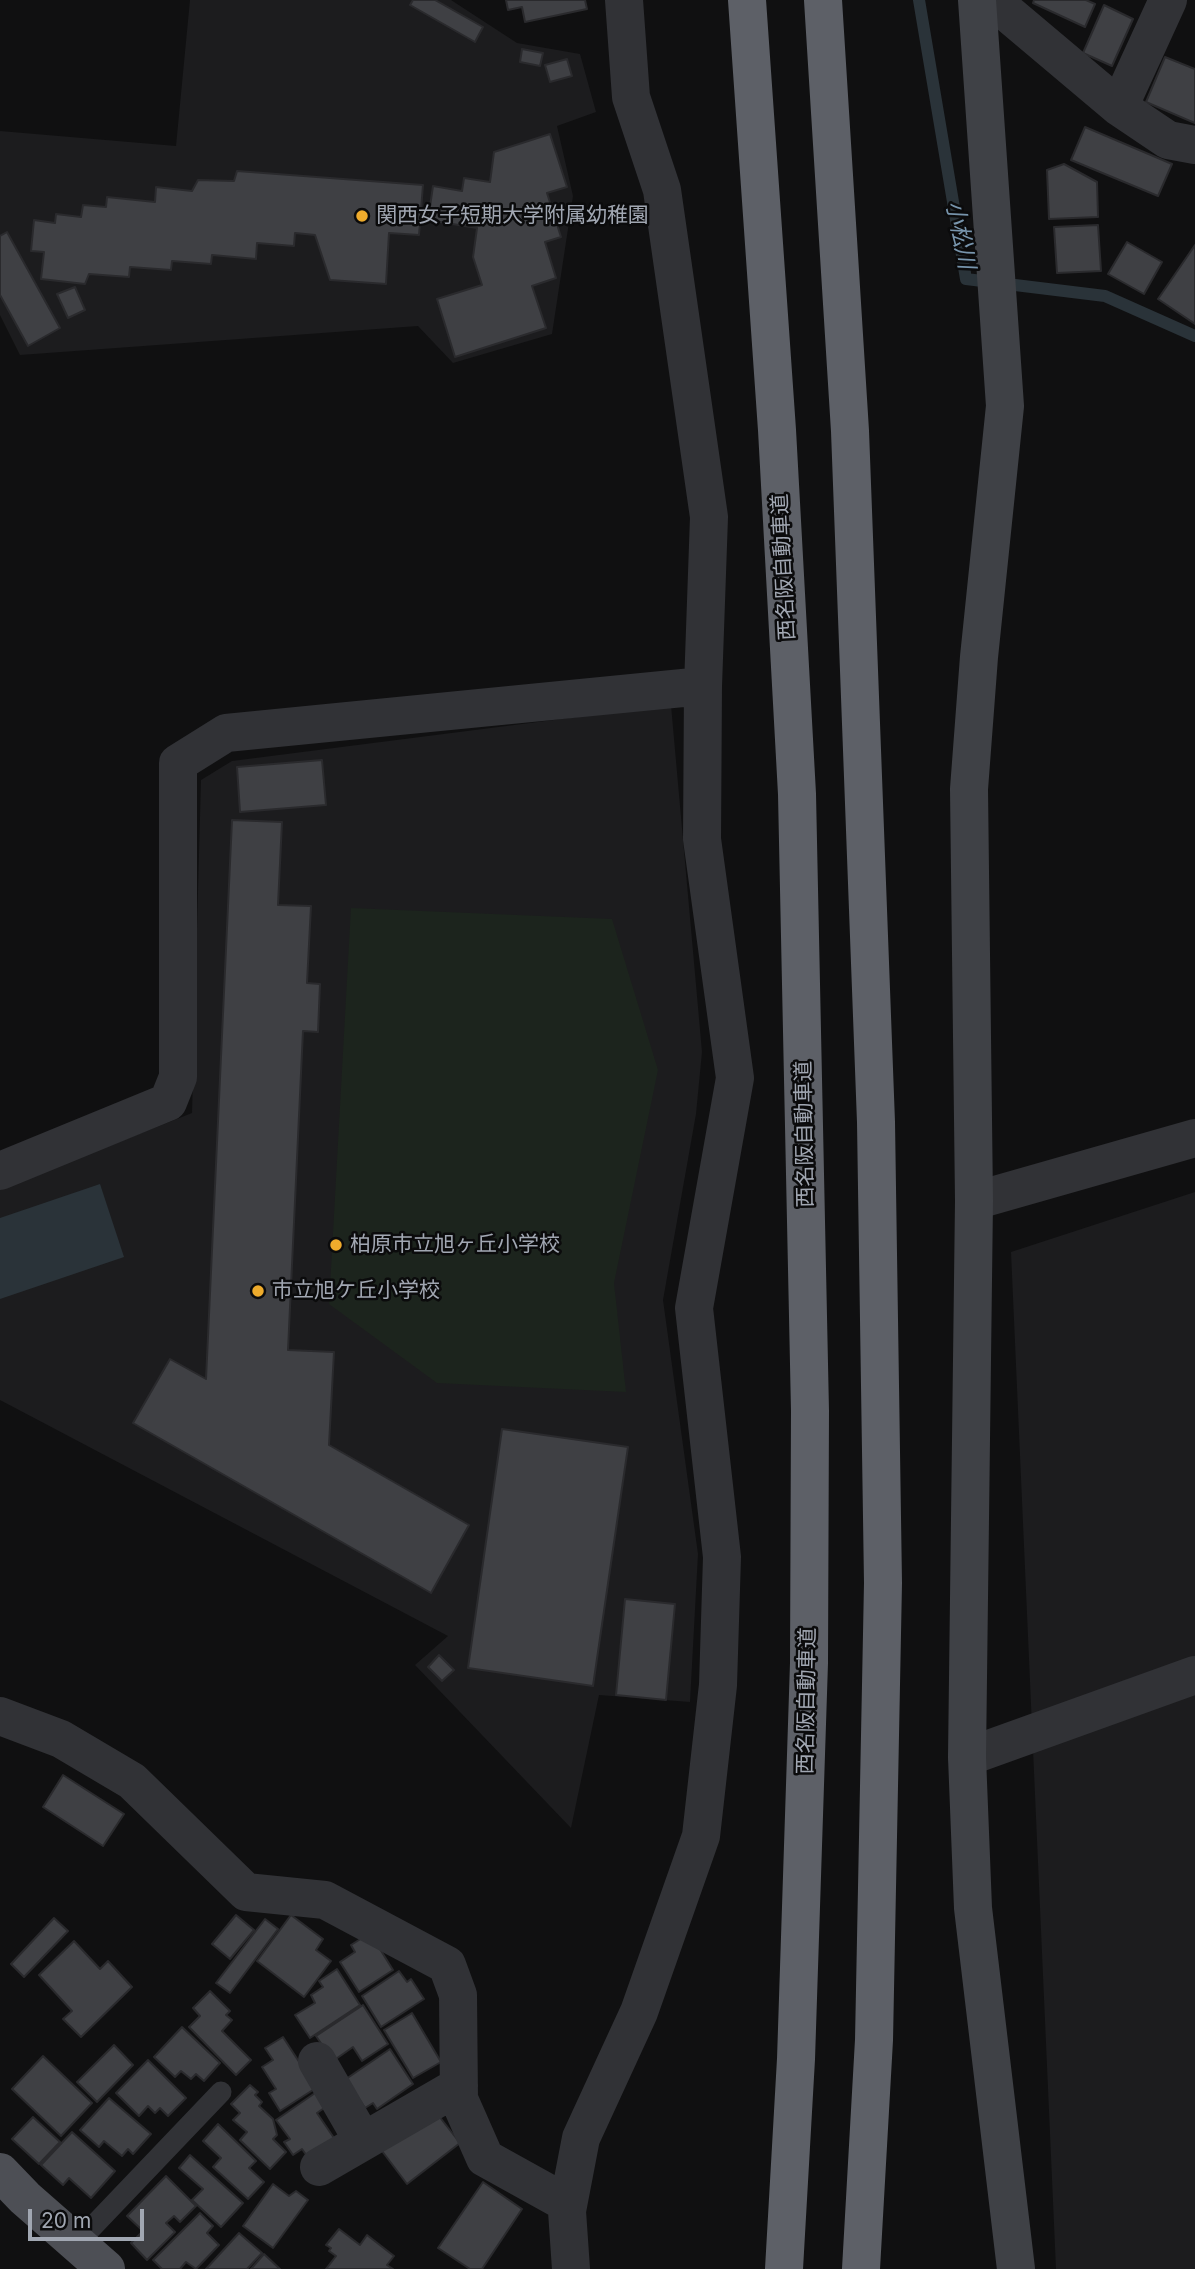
<!DOCTYPE html>
<meta charset="utf-8">
<style>
body{margin:0}
#map{position:relative;width:1195px;height:2269px;overflow:hidden;background:#101011;font-family:Inter,sans-serif}
canvas{display:block}
.scale{position:absolute;left:28px;top:2209px;width:116px;height:32px;box-sizing:border-box;border:4px solid #a1a7b2;border-top:0;padding-left:9px;font-size:21px;line-height:24px;white-space:nowrap;color:#a1a7b2;-webkit-text-stroke:5px #0b0b0c;paint-order:stroke}
</style>
<div id="map">
<canvas width="1195" height="2269"></canvas>
<div class="scale">20 m</div>
</div>
<script>
const ctx = document.querySelector('canvas').getContext('2d');
ctx.lineJoin = 'round';
function fill(path, color) { ctx.fillStyle = color; ctx.fill(path, 'evenodd'); }
function stroke(path, color, width, dash) { ctx.strokeStyle = color; ctx.lineWidth = width; ctx.lineCap = dash ? 'butt' : 'round'; ctx.setLineDash(dash || []); ctx.stroke(path); }
function drawText(font, color, halo, rows, align = 'center') {
  ctx.font = font + ' Inter,"Noto Sans JP",sans-serif'; ctx.lineWidth = 5; ctx.setLineDash([]); ctx.textBaseline = 'middle'; ctx.strokeStyle = halo; ctx.fillStyle = color; for (const [text, x, y, turn = 0] of rows) {
    ctx.save(); ctx.translate(x, y); ctx.rotate((+turn || 0) * Math.PI / 180); ctx.textAlign = isNaN(turn) ? turn : align; if (halo) ctx.strokeText(text, 0, 0); ctx.fillText(text, 0, 0); ctx.restore();
  }
}
fill(new Path2D(`
 M190,0h261l66,43 63,11 16,58 -39,14 16,70 -21,138 -99,29 -35,-37 -398,29 -20,-40v-184l176,15z
 M671,705l31,347 -6,62 -33,186 35,254 -8,148 -91,-7 -28,133 -156,-163 33,-29 -448,-236v-211l192,-76 9,-333 31,-19z
 M1195,1192v1077h-139l-45,-1017z`), '#1c1c1e');
fill(new Path2D(`
 M351,908l261,11 46,151 -44,213 12,109 -189,-9 -108,-79z`), '#1c241d');
fill(new Path2D(`
 M100,1184l24,73 -124,42v-81z`), '#2a3339');
stroke(new Path2D(`
 M919,0l47,279 139,17 90,40`), '#2a3339', 12);
const building = new Path2D(`
 M413,0h22l48,27 -8,15 -65,-37z
 M506,0h79l2,9 -62,13 -3,-15 -14,3z
 M1034,0h52l9,4 -10,23 -52,-24z
 M1104,5l29,14 -21,47 -29,-13z
 M522,49l21,4 -3,13 -20,-4z
 M1165,57l30,12v54l-49,-21z
 M567,59l5,17 -22,6 -5,-17z
 M1085,127l87,37 -14,32 -87,-36z
 M550,134l17,53 -20,6 14,44 -16,5 11,36 -24,8 14,42 -91,29 -18,-58 45,-14 -9,-28 4,-29 -49,-8 5,-34 29,5 2,-13 26,4 4,-30z
 M1064,164l33,18 1,35 -49,2 -2,-49z
 M237,171l186,14 -4,50 -30,-2 -3,51 -56,-4 -15,-45 -20,-2 -1,13 -37,-3 -1,16 -44,-4 -1,9 -39,-3 -1,9 -41,-3 -1,10 -40,-3 -4,10 -44,-5 3,-27 -13,-1 3,-31 21,3 1,-9 25,3 2,-12 23,2 1,-10 48,5 1,-15 36,4 6,-11 36,1z
 M1098,225l3,46 -44,2 -3,-46z
 M7,232l53,96 -32,18 -28,-51v-59z
 M1127,242l35,20 -18,32 -36,-20z
 M1195,245v79l-37,-25z
 M75,287l10,23 -17,8 -11,-24z
 M322,760l4,45 -86,7 -3,-45z
 M232,820l50,2 -4,83 33,1 -4,77 13,1 -2,48 -15,-1 -15,319 46,2 -5,93 140,80 -38,68 -298,-170 37,-64 36,20z
 M502,1429l126,18 -35,239 -125,-18z
 M625,1599l50,5 -9,96 -50,-5z
 M439,1655l15,15 -12,11 -14,-14z
 M63,1775l61,39 -21,32 -60,-39z
 M236,1915l18,15 -24,29 -18,-15z
 M291,1915l32,24 -7,11 15,11 -27,36 -47,-36z
 M54,1918l14,13 -44,46 -13,-13z
 M265,1919l13,10 -48,64 -14,-10z
 M370,1933l23,37 -34,22 -19,-30 15,-10 -4,-7z
 M74,1941l26,28 8,-8 24,26 -51,50 -18,-18 9,-8 -33,-36z
 M337,1969l23,36 -50,33 -15,-23 20,-12 -4,-8 12,-8 -4,-6z
 M399,1971l8,11 4,-3 13,20 -43,28 -19,-31z
 M210,1991l20,20 -4,4 6,5 -10,11 29,29 -15,15 -47,-48 11,-11 -7,-8z
 M363,2005l25,39 -26,17 -9,-14 -20,14 -17,-25z
 M412,2013l29,49 -28,16 -29,-48z
 M182,2027l38,36 -16,18 -8,-7 -5,5 -10,-8 -6,6 -21,-20z
 M283,2037l33,51 -36,23 -11,-18 7,-4 -14,-22 11,-7 -8,-12z
 M114,2045l19,20 -36,37 -20,-20z
 M390,2049l23,35 -36,25 -4,-6 -8,5 -19,-29z
 M43,2056l49,47 -31,33 -49,-47z
 M148,2060l38,38 -18,18 -8,-8 -5,5 -7,-7 -9,10 -23,-23z
 M250,2085l8,7 -3,3 7,7 -3,4 14,13 4,16 -4,4 13,13 -16,17 -30,-29 7,-8 -14,-12 7,-7 -9,-9z
 M318,2091l9,15 -10,7 17,25 -27,18 -5,-7 -9,6 -9,-13 6,-3 -14,-19z
 M109,2098l42,36 -18,20 -5,-5 -6,7 -18,-15 -5,6 -19,-17z
 M435,2111l25,32 -53,41 -25,-33z
 M33,2117l27,25 -21,22 -27,-25z
 M218,2124l38,37 -7,7 15,14 -16,17 -35,-32 8,-9 -18,-17z
 M72,2132l43,39 -24,27 -22,-20 -6,7 -22,-20z
 M190,2155l53,48 -22,24 -29,-27 11,-11 -24,-21z
 M166,2176l30,30 -16,16 -6,-6 -8,7 9,9 -28,28 -16,-17 12,-12 -16,-15z
 M483,2182l39,27 -40,60h-12l-32,-21z
 M273,2184l16,12 7,-5 12,9 -35,48 -30,-22z
 M200,2213l13,13 -6,7 12,12 -23,24 -10,-7 -6,7h-18l-9,-9z
 M339,2229l21,16 7,-10 27,21 -7,9 6,4h-67l10,-13 -7,-5 2,-3 -5,-3z
 M239,2233l23,20 -15,16h-41z
 M264,2254l16,15h-29z`);
fill(building, '#3f4044');
stroke(building, '#2a2a2d', 2);
stroke(new Path2D(`
 M77,2243l144,-151`), '#313236', 21);
stroke(new Path2D(`
 M992,0l127,107 49,33 27,5
 M1119,107l49,-107
 M0,1171l168,-69 10,-25v-314l48,-30 477,-47
 M974,1201l221,-63
 M0,1716l61,23 71,42 114,111 79,8 122,65 11,30 1,104 26,59 83,46
 M967,1757l228,-82
 M317,2061l46,80
 M319,2167l140,-81
 M571,2269l-4,-58 14,-73 58,-126 62,-176 17,-151 4,-128 -28,-249 41,-230 -33,-239 1,-153 6,-169 -47,-327 -31,-93 -7,-97`), '#313236', 38);
stroke(new Path2D(`
 M977,0l28,406 -26,251 -10,132 5,412 -7,556 6,151 43,361`), '#3f4146', 38);
stroke(new Path2D(`
 M0,2172l25,26 81,71`), '#4d4f55', 38);
stroke(new Path2D(`
 M747,0l30,430 20,364 13,617 -1,252 -13,396 -12,210
 M823,0l27,431 26,691 7,461 -9,457 -13,229`), '#5d6067', 38);
for (const [x, y, r, color] of [
 [362,216,7,"#eeab2c"],
 [336,1245,7,"#eeab2c"],
 [258,1291,7,"#eeab2c"]
]) { const dot = new Path2D(); dot.arc(x, y, r, 0, 2 * Math.PI); ctx.fillStyle = color; ctx.fill(dot); stroke(dot, '#0b0b0c', 2.5); }
drawText('21px', '#a1a7b2', '#0b0b0c', [
 ["関西女子短期大学附属幼稚園",376,216],
 ["柏原市立旭ヶ丘小学校",350,1245],
 ["市立旭ケ丘小学校",272,1291]
], 'left');
drawText('21px', '#a1a7b2', '#0b0b0c', [
 ["西名阪自動車道",784,567,-93],
 ["西名阪自動車道",805,1134,-91],
 ["西名阪自動車道",807,1701,-89]
]);
drawText('italic 23px', '#7895ad', '#0b0b0c', [
 ["小松川",960,235,79]
]);
</script>
